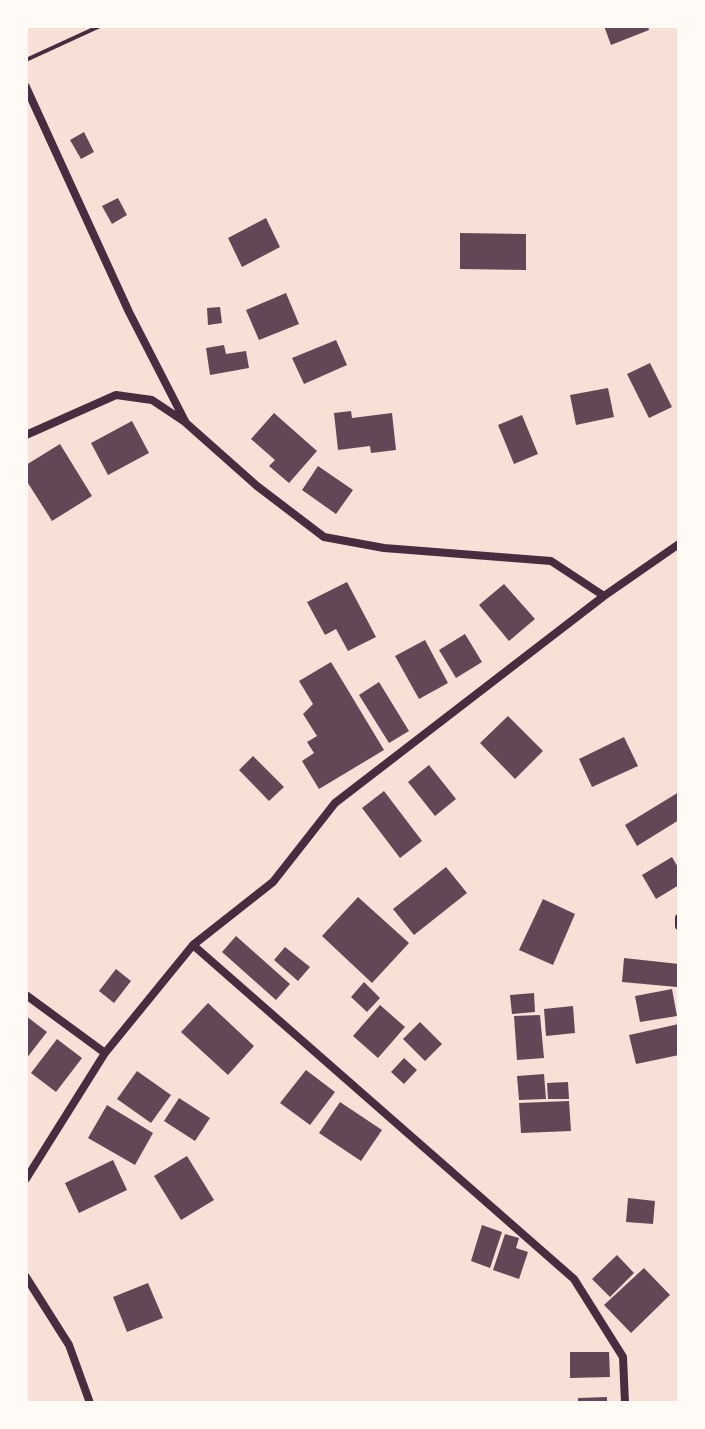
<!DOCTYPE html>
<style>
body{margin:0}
#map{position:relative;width:705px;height:1429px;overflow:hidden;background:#f7e1d7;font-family:"Alegreya Sans",sans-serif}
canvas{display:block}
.frame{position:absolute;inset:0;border:28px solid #fffaf5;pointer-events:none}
</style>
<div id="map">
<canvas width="705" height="1429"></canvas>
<div class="frame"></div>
</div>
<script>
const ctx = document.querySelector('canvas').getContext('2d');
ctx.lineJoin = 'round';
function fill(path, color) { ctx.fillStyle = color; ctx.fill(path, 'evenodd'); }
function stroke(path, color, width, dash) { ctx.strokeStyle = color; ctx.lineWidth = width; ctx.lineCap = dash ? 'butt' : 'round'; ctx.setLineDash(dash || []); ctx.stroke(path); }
fill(new Path2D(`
 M604,26h44l1,4 -38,15z
 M84,132l10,20 -13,7 -11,-19z
 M118,198l9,17 -15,9 -10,-18z
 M266,218l14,29 -38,20 -14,-29z
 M460,233l66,1v36l-66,-1z
 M286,293l13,31 -40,16 -13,-30z
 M220,307l2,16 -14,2 -1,-17z
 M336,340l11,25 -43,19 -12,-26z
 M224,345l2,9 20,-3 3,17 -39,7 -4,-27z
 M650,363l22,44 -23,11 -22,-44z
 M608,388l6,29 -38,8 -6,-30z
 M351,411l1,7 40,-5 4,37 -25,3 -1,-7 -32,4 -4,-37z
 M274,413l43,38 -28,32 -20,-17 6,-6 -24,-21z
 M522,415l16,39 -24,10 -16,-39z
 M132,421l17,32 -41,22 -17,-32z
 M60,444l32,52 -40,25 -26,-41v-15z
 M318,466l35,24 -17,24 -34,-24z
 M347,582l29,55 -28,14 -12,-22 -11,6 -18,-33z
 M504,584l31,35 -26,22 -30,-36z
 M465,634l17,28 -26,16 -17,-28z
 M425,640l23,43 -29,16 -24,-43z
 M331,662l53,88 -65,39 -17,-28 12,-8 -7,-11 10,-6 -14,-22 10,-10 -14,-23z
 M379,682l30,49 -20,12 -30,-48z
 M508,716l35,35 -28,28 -35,-36z
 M624,737l14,29 -46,21 -13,-28z
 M253,756l31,31 -15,14 -30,-31z
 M429,765l27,34 -21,17 -27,-34z
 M384,791l38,50 -22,17 -38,-50z
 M679,792v28l-42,26 -12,-21z
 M672,857l7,12v16l-23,14 -14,-24z
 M446,867l21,26 -53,42 -21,-26z
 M358,897l51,46 -37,40 -50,-47z
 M543,899l32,15 -22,51 -34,-15z
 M236,936l54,48 -14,16 -54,-48z
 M285,947l25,20 -12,14 -24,-21z
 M624,958l55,6 -2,23 -55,-5z
 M116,969l15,12 -17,22 -15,-12z
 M364,982l16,16 -13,14 -16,-15z
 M672,989l5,27 -37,6 -5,-26z
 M534,993l1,19 -23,2 -2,-19z
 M208,1003l46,43 -26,29 -47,-43z
 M380,1005l25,22 -27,31 -25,-22z
 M573,1006l2,27 -29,3 -2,-27z
 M540,1015l4,43 -27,2 -3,-44z
 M26,1016l21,16 -21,27z
 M420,1022l22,22 -17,17 -22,-22z
 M679,1024v31l-43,9 -7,-29z
 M57,1039l25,19 -26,34 -25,-19z
 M404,1058l13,12 -13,14 -13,-12z
 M306,1070l29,22 -25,33 -30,-22z
 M137,1071l34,24 -20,28 -34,-24z
 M544,1074l2,25 -27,1 -2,-24z
 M568,1082l1,17h-21l-1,-16z
 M179,1098l31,20 -15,23 -31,-20z
 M569,1101l2,30 -50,2 -2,-30z
 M340,1102l42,28 -21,31 -42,-28z
 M107,1105l46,28 -18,32 -47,-27z
 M187,1156l27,44 -33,20 -27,-44z
 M113,1160l14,30 -48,23 -14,-30z
 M628,1198l27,3 -2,23 -27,-2z
 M482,1225l20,7 -12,36 -19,-7z
 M505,1234l14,4 -3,10 12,4 -9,27 -26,-9z
 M617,1255l17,18 -24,24 -18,-18z
 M644,1268l26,27 -39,38 -27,-28z
 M148,1283l15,35 -36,14 -14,-35z
 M570,1352h39l1,25 -40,1z
 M607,1397v6h-29v-5z`), '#644757');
stroke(new Path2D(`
 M26,60l74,-34`), '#4a2c40', 4);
stroke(new Path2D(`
 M26,87l103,225 57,111 71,63 67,51 60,11 167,13 53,35
 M26,435l90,-40 36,5 33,22
 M679,918v8
 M193,945l381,334 49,78 2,46
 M26,995l79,58
 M26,1179l79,-126 88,-108 80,-63 62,-79 269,-207 75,-52
 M26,1277l43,68 21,58`), '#4a2c40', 8);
</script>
